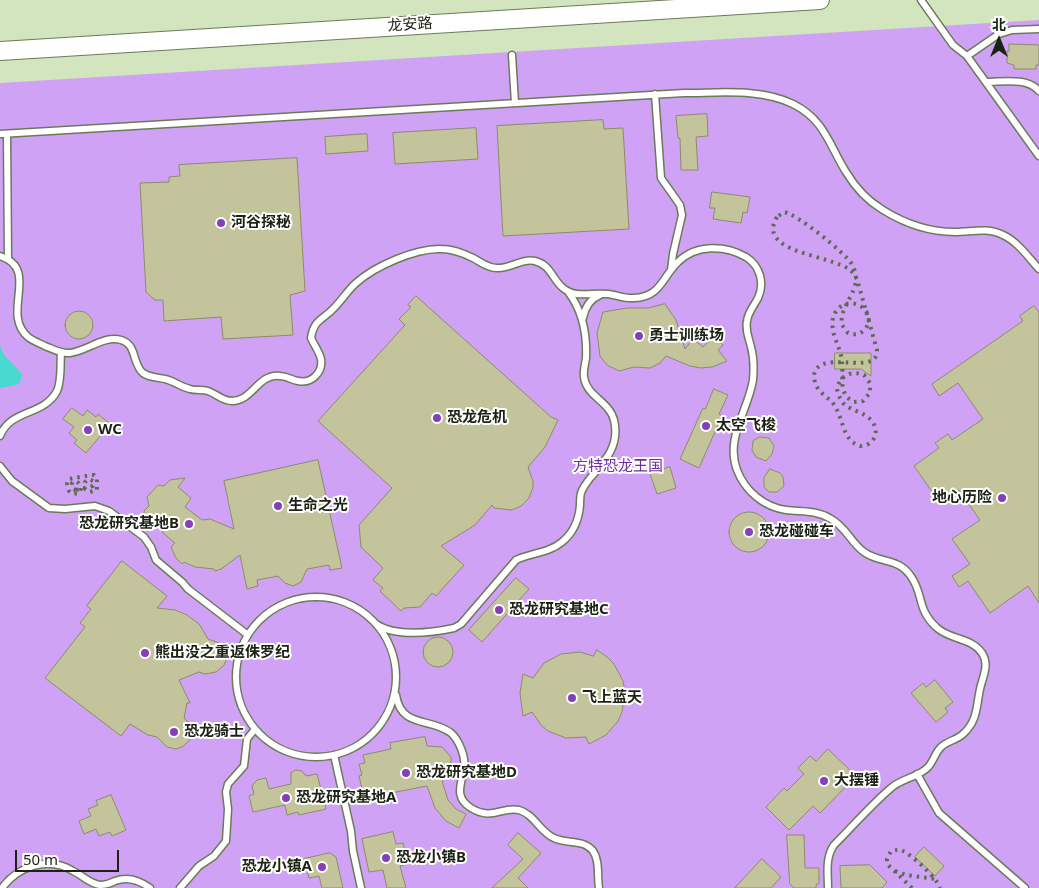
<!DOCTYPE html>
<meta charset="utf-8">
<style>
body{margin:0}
#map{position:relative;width:1039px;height:888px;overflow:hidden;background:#d3e5bf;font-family:"Noto Sans","Noto Sans SC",sans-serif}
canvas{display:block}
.north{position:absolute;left:974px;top:15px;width:50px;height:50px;-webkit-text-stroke:4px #fff;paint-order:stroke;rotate:0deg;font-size:14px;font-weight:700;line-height:20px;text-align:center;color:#1c2214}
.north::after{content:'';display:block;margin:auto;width:18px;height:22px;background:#1c2214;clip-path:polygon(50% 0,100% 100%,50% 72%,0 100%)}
.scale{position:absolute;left:15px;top:850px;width:104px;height:22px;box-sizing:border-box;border:2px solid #1c2214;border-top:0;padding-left:6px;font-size:15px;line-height:18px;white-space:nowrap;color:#1c2214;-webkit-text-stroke:4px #fff;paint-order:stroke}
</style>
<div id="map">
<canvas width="1039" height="888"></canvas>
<div class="north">北</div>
<div class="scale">50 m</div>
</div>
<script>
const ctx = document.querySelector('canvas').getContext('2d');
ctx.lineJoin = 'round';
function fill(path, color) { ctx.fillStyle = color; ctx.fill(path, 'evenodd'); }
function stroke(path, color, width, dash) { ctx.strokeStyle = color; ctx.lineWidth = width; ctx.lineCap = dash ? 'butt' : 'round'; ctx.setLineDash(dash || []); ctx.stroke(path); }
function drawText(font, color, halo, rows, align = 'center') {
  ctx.font = font + ' "Noto Sans","Noto Sans SC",sans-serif'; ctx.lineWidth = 4; ctx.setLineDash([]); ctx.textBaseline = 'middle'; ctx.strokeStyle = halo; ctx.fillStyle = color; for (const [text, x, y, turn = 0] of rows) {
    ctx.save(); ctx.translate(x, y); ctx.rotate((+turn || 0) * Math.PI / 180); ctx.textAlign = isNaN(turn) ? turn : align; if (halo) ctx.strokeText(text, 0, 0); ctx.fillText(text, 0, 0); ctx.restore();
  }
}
fill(new Path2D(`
 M1039,20v868h-1039v-805z`), '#cfa2f5');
fill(new Path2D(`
 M0,345l4,10 18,19 -2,9 -4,2 -16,3z`), '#4ad9cf');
const building = new Path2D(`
 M1009,44l30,1v20h-3v4h-22v-4l-7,-2v-12h2z
 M707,114l1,22 -12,1 2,33h-17l-1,-32h-2l-2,-22z
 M603,120l1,9 19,-1 6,101 -126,7 -6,-110z
 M476,128l2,31 -83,5 -2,-31z
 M367,134l1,17 -42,3 -1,-17z
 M297,158l8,133 -15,4 3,40 -70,4 -2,-22 -57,4 -1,-21h-8l-9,-8 -6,-109 29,-1v-5l11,-1 -1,-11z
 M712,192l38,5 -3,16 -4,-1 -2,11 -28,-4 2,-11h-5z
 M416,296l135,121 7,3 -13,27 -17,20 5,15v5l-4,11 -8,8 -9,4 -18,-2 -2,-3 -17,20 -34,21 23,19 -28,31 -4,-3 -12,14 -16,1 -3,3 -21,-20 3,-3 -10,-8 10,-12 -22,-21 -2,-22 33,-37 -74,-67 87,-96 -6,-6 12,-12 -3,-2z
 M665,304l11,16 9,29 8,-10 10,8 11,-10 9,8 -5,5 9,11 -15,6 -11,1 -11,-2 -24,-10 -6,7 -10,5 -16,-1 -15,4 -12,-6 -7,-9 -3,-23 6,-21 24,-4h21z
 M1034,306l5,6v291l-11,-17 -38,27 -22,-32 -9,6 -7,-11 18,-12 -18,-25 28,-19 -21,-30 -19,13 -26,-37 25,-18 -4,-5 13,-9 4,6 31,-21 -25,-36 -19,13 -7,-12 91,-63 -3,-5z
 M65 325a14 14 0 1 1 28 0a14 14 0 1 1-28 0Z
 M835,353h36v23l-10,-7h-26z
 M714,389l14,6 -9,19 3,2 -23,52 -19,-9 23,-51 2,1z
 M72,408l11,8 4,-6 9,7 2,-3 12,10 -24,29 -12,-10 3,-3 -8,-7 5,-6 -11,-8z
 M760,437l9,1 5,8 -2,8 -6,7 -10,-4 -4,-7 1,-9z
 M318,460l24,108 -12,2 -1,-5 -22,4 -6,13 -8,4 -8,-3 -7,-7 -21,4 1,6 -11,3 -7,-34 -19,14 -6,2 -1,-2 -19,-2 -11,-5 -2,2 -6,-6 -5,-11 4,-4 -12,-10 -5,-20 -12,12 -2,-14 5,-5 -2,-9 11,-12 6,1 6,-6 15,-2 -7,9 13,11 -6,9 17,13 8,-1 24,10 -10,-48z
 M670,467l6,21 -19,6 -7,-20z
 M770,469l10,4 3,4 1,9 -7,6h-8l-5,-5v-9z
 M729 532a20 20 0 1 1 40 0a20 20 0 1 1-40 0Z
 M122,561l45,35 -10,12 18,2 12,5 12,9 9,15 11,4 5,8 2,10 -2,4 -8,7 -11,2 -6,-2 -20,8 11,23h-3l-3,15 4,4 4,8 -3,11 -7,6 -6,2 -9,-2 -10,-10 -9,-2 -18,-11 -9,12 -76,-58 40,-51 -5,-4 11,-14 -4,-3z
 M516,578l13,11 -47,53 -13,-12z
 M423 652a15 15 0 1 1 30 0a15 15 0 1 1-30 0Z
 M597,650l10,7 7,7 9,17 2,11 -3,20 -4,9 -12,14 -17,9 -3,-7 -20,1 -18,-7 -7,-6 -9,-13 -9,4 -3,-23 3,-19 10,4 11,-15 17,-9 19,-2 13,4z
 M935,680l18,22 -8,6 3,4 -12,10 -25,-29 12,-10 3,4z
 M425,737l2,9 15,1 9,10v14l-2,5 -7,5 6,19 8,9 10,5 -7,14 -13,-7 -11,-13 -8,-22 -36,7 1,3 -24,6 -5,-9 -4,-17 3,-1 -3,-11 6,-1 -2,-8 28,-6 -1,-6z
 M828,749l28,27 -36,37 -7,-7 -24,24 -23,-23 18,-19 3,3 17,-17 -6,-6 12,-12 6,5z
 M296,770l6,1 4,5 11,-2 9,35 -27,6 -1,-3 -11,3 -2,-10 -32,7 -4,-16 5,-2 -2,-8 5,-6 9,-2 3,11 22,-5v-11z
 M111,795l15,35 -14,6 -2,-4 -11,4 -3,-7 -12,5 -5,-13 12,-5 -3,-7 10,-4 -2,-4z
 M393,832l3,12 7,-1 5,21 -8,2 6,22h-19l-4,-18 -14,2 -7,-33z
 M518,833l23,20 -23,25 10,10h-36l31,-29 -15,-14z
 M787,835h17l1,33h14v15l-3,2v3h-22l-4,-4z
 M924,847l20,19 -9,10 -20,-19z
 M330,853l6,4 7,31h-21l-3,-12 -10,2 -5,-19z
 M762,859l19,18 -10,11h-36z
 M870,865l17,17 -5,6h-41l-1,-22z`);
fill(building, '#c3c49c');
stroke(building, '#8d8d67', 1);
const service = new Path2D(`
 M921,0l32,45 14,11 72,100
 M512,55l3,48
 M967,56l32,-22 13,-4 27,-1
 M986,82c17,0 41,-5 53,9
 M655,94l6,84 19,27 2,10 -9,39 -2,16
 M0,134l684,-41c36,0 77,-5 109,11 32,16 36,41 53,68 9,15 22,29 37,38 21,13 46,22 72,22 17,0 32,-5 48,3 14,6 26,23 36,34
 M7,134l1,125
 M0,256c41,13 0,57 28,81 5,4 11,6 17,9 8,3 16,8 25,7 17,-2 34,-18 51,-13 16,4 11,24 22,33 7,5 14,4 22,6 9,2 16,8 25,10 6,2 12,0 18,2 9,3 14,10 24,10 21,0 26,-28 48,-25 6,0 12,4 18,5 14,3 25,-9 23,-22 -2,-8 -7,-14 -10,-21 3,-19 12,-18 23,-30 8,-8 14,-18 22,-25 19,-17 60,-35 85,-34 11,0 22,4 32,9 8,4 14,10 24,10 13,1 25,-10 38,-7 16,4 17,18 28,27 13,11 29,4 45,6 9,1 17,5 26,4 27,-1 28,-21 44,-36 18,-18 47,-17 68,-5 14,9 19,26 12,41 -4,8 -10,14 -11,23 -2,10 2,17 4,26 3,11 3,22 2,33 -5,31 -28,58 -16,90 8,21 27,37 49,40 16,2 31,0 45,9 15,8 20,24 33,33 15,11 34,6 46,23 14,18 6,33 26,52 13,13 35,10 46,26 7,11 2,21 -1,32 -5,18 -2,35 -18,49 -6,6 -16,7 -22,13 -7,7 -8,17 -15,22 -11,9 -25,10 -35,19 -20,17 -38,38 -57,57 -9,13 -6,28 -6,43
 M583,318c2,-11 7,-19 17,-23
 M0,436c10,-27 44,-20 57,-45 5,-11 3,-27 4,-39
 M0,466l12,15 37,27 16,1 30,-3 14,5 35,26 7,10 5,13 26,22 6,7 60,46
 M236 677a80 80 0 1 1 160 0a80 80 0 1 1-160 0Z
 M376,624c19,13 55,9 78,4l7,-4 55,-64c15,-7 33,-7 46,-18 11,-9 17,-23 18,-37 0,-4 0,-8 1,-12 2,-6 6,-11 10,-16 15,-17 29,-32 23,-57 -4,-18 -28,-24 -30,-43 -1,-6 1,-12 2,-19 1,-23 -3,-46 -17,-65
 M396,695c5,34 35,22 55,38 8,7 15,24 13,35 -2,15 -11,29 7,40 21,13 31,-2 48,2 15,4 21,22 35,28 12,6 30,1 39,13 7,10 4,25 6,37
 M334,755l17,76 2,20 8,37
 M917,774l22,39 86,75
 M2,888c16,-22 47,-32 71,-17 9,4 17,13 27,14 5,0 11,-2 15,-4 13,-5 24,-1 35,7
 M180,888l19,-22 15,-10 12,-15 2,-32 -2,-17 2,-8 16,-18 3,-27 8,-10`);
const secondary = new Path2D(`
 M0,51l820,-51`);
stroke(service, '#6b7b58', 9);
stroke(secondary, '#6b7b58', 20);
stroke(service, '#fff', 6);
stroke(secondary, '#fff', 18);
stroke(new Path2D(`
 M777,217c-22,36 55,38 73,53 3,2 5,6 7,9l20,71c1,25 -46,3 -60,18 -3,4 -4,9 -2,14 2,9 11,14 17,20 12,14 9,38 28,44 14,0 21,-15 11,-26 -7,-8 -20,-9 -28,-17 -3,-4 -5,-9 -6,-14 3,-14 15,-19 27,-14l6,8v10l-7,8 -9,1c-17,-8 -10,-26 -12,-41 -1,-9 -5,-17 -8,-26 -2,-8 -3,-18 3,-25 14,-17 42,2 28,19 -5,6 -11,6 -17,4l-6,-8c-3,-17 14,-30 14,-47 0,-5 -2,-10 -5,-15 -7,-11 -54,-49 -67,-51l-7,5
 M76,490l-3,-1 -1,-6 4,-2c5,3 6,8 3,12l-6,1 -4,-3 -2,-8 2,-4 22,-4h3l3,4v11l-7,2 -5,-3v-7l4,-3 4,2v5l-17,4
 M895,871l11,4 29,4
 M912,888l-25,-24v-5l4,-8c5,-1 8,-2 12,0 9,4 35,28 37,37`), '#5f6a53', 4, [2.5, 5]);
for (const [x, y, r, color] of [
 [221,223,5,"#8440b4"],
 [639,336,5,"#8440b4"],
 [437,418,5,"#8440b4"],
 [706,426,5,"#8440b4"],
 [88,430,5,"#8440b4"],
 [1002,498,5,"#8440b4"],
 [278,506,5,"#8440b4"],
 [189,524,5,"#8440b4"],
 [749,532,5,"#8440b4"],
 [499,610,5,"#8440b4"],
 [145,653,5,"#8440b4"],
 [572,698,5,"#8440b4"],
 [174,732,5,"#8440b4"],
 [406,773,5,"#8440b4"],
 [824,781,5,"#8440b4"],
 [286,798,5,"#8440b4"],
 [386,858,5,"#8440b4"],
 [322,867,5,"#8440b4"]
]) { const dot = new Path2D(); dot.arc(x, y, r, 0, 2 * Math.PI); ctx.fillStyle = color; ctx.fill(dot); stroke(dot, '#fff', 2); }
drawText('15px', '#1c2214', '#fff', [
 ["龙安路",410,25,-4]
]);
drawText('bold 15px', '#1c2214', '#fff', [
 ["河谷探秘",231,223],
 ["勇士训练场",649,336],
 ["恐龙危机",447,418],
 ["太空飞梭",716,426],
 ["WC",98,430],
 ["地心历险",992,498,"right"],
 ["生命之光",288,506],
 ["恐龙研究基地B",179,524,"right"],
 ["恐龙碰碰车",759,532],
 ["恐龙研究基地C",509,610],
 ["熊出没之重返侏罗纪",155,653],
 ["飞上蓝天",582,698],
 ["恐龙骑士",184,732],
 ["恐龙研究基地D",416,773],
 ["大摆锤",834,781],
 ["恐龙研究基地A",296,798],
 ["恐龙小镇B",396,858],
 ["恐龙小镇A",312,867,"right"]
], 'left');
drawText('15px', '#722ba0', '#fff', [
 ["方特恐龙王国",618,467]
]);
</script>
